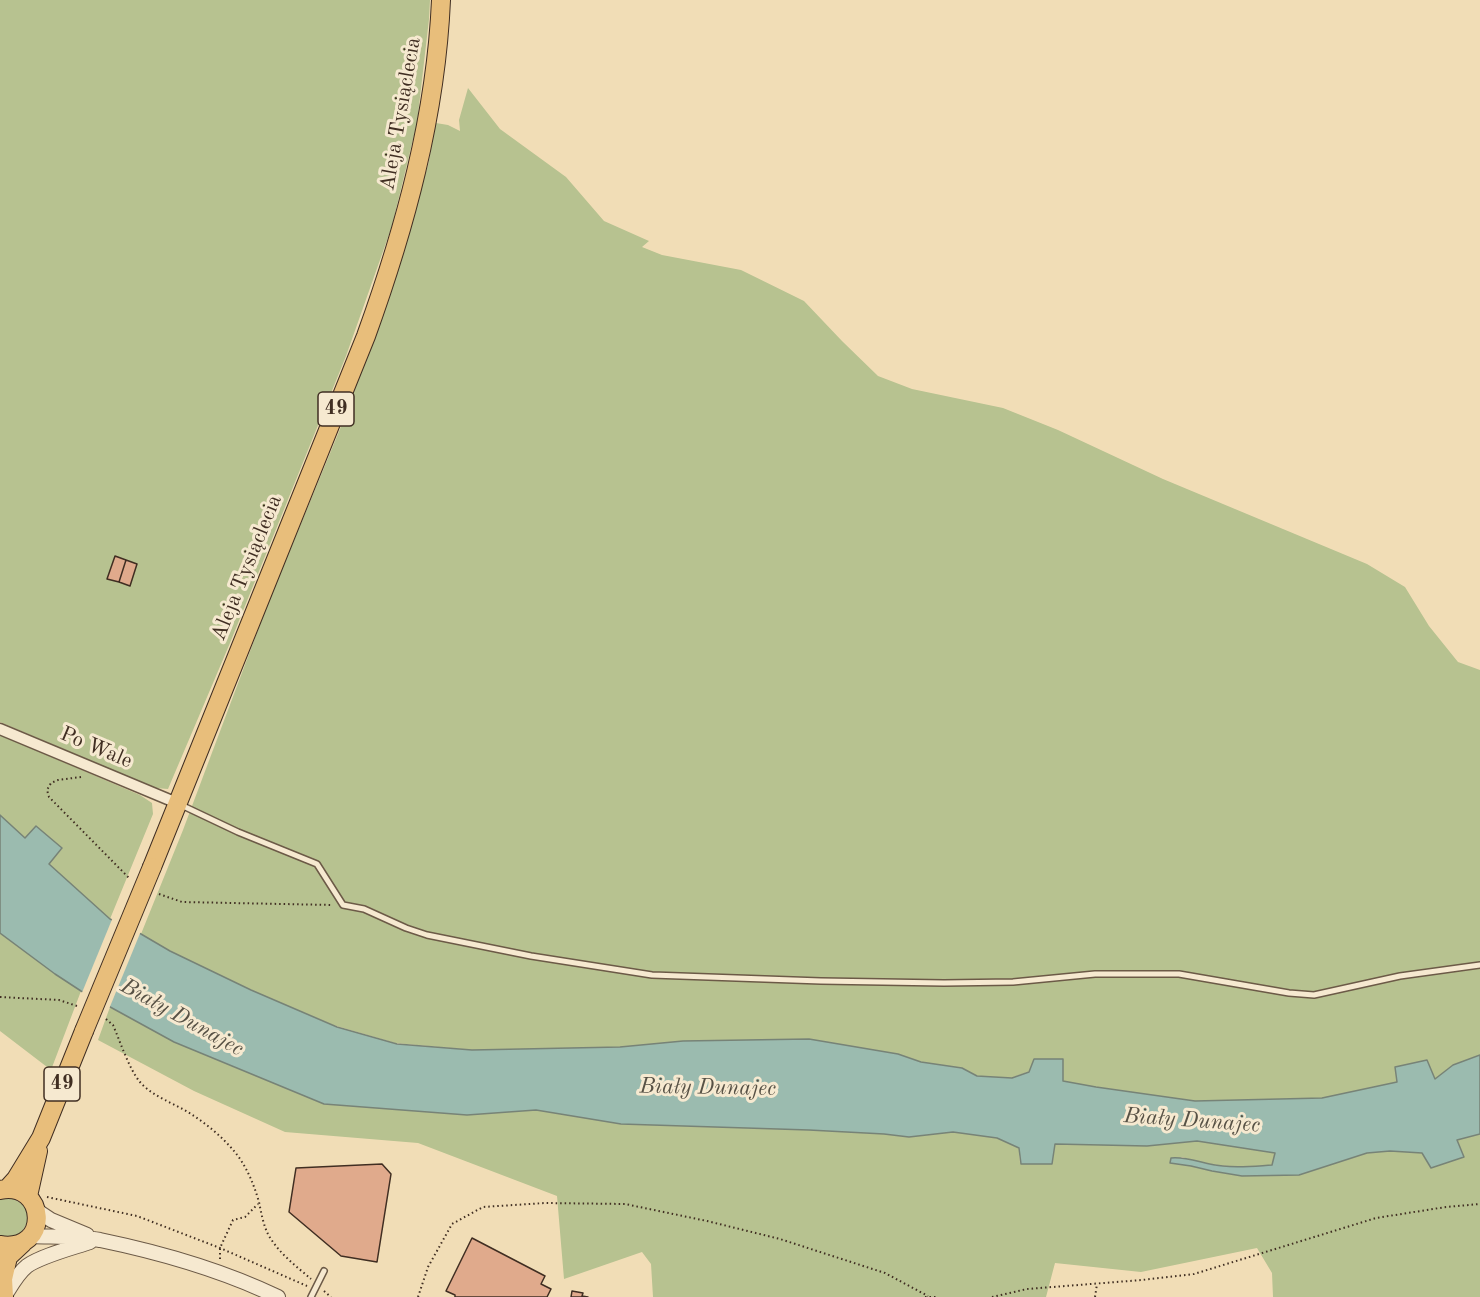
<!DOCTYPE html>
<meta charset="utf-8">
<style>
body{margin:0}
canvas{display:block;background:#f1ddb6}
</style>
<canvas width="1480" height="1297"></canvas>
<script>
const ctx = document.querySelector('canvas').getContext('2d');
ctx.lineJoin = 'round';
function fill(path, color) { ctx.fillStyle = color; ctx.fill(path, 'evenodd'); }
function stroke(path, color, width, dash) { ctx.strokeStyle = color; ctx.lineWidth = width; ctx.lineCap = dash ? 'butt' : 'round'; ctx.setLineDash(dash || []); ctx.stroke(path); }
function drawText(font, color, halo, rows, align = 'center') {
  ctx.font = font + ' "Old Standard TT",serif'; ctx.lineWidth = 6; ctx.setLineDash([]); ctx.textBaseline = 'middle'; ctx.strokeStyle = halo; ctx.fillStyle = color; for (const [text, x, y, turn = 0] of rows) {
    ctx.save(); ctx.translate(x, y); ctx.rotate((+turn || 0) * Math.PI / 180); ctx.textAlign = isNaN(turn) ? turn : align; if (halo) ctx.strokeText(text, 0, 0); ctx.fillText(text, 0, 0); ctx.restore();
  }
}
fill(new Path2D(`
 M0,0h430l-1,19 -12,104 -25,103 -46,130 -116,287 -62,146 -13,-1 -155,-66z
 M468,88l32,41 66,48 38,44 45,20 -7,6 20,8 79,15 63,31 38,40 36,35 34,13 91,19 55,22 105,49 204,85 38,23 24,39 29,36 22,8v385l-27,10 -18,14 -8,-19 -29,22 -76,16 -127,3 -99,-14 -34,-6 1,-22 -52,19 -34,-2 -15,-8 -41,-6 -23,-8 -221,-12 -57,5 -148,3 -77,-7 -62,-18 -82,-35 -81,-39 -29,-17 42,-104 84,-224 73,-177 53,-145 35,-119 8,-42 12,2 12,6 -1,-11z
 M0,735l140,60 12,8 1,11 -43,105 -61,-55 13,-15 -37,-11 -25,-23z
 M0,933l55,41 26,17 -30,79 -51,-39z
 M110,1007l65,35 149,62 143,11 69,-5 85,14 188,6 75,4 25,3 44,-5 44,6 22,10 1,15 32,1 2,-20 93,2 50,-5 78,12 -3,12c-33,3 -59,2 -90,-8l-12,6 21,3 21,5 30,5 57,-1 68,-22 23,-2 32,2 39,-3 -4,-10 23,-6v163h-207l-1,-24 -15,-25 -116,24 -86,-9 -9,34h-393l-2,-33 -9,-12 -78,27 -7,-83 -139,-53 -133,-11 -91,-41 -96,-51z
 M8,1197c23,8 27,21 10,39l-18,1v-38z`), '#b7c290');
const water = new Path2D(`
 M0,815l25,23 11,-12 26,22 -13,16 61,55 31,15 29,17 81,39 86,37 60,17 75,6 148,-3 63,-6 126,-2 89,15 23,8 41,6 15,8 35,2 17,-6 5,-13h29v22l33,6 99,14 127,-3 75,-16 -2,-15 32,-7 8,19 18,-14 27,-10v79l-23,6 7,17 -33,11 -9,-15 -32,-2 -23,2 -68,22 -57,1 -30,-5 -21,-5 -21,-3 1,-5c17,-2 34,7 52,8 16,2 33,0 49,-1l3,-12 -78,-12 -50,5 -92,-2 -3,20h-31l-2,-16 -22,-10 -44,-6 -44,5 -25,-3 -75,-4 -188,-6 -85,-14 -69,5 -143,-11 -150,-62 -93,-51 -26,-17 -55,-41z`);
fill(water, '#9bbbaf');
stroke(water, '#778377', 1.5);
fill(new Path2D(`
 M113,917l28,14 -32,78 -28,-14z`), '#f1ddb6');
const building = new Path2D(`
 M115,556l11,4 -7,22 -12,-3z
 M126,560l11,4 -7,22 -11,-4z
 M382,1164l9,10 -14,88 -36,-6 -52,-44 7,-44z
 M472,1238l73,38 -4,8 10,5 -4,8h-92v-2l-9,-4z
 M572,1291l11,2 -1,3 6,1h-17z`);
fill(building, '#e0aa8c');
stroke(building, '#402e22', 1.5);
const service = new Path2D(`
 M181,805l57,27 79,32 26,41 21,4 42,19 21,7 104,21 121,19 169,6 123,2 69,-1 82,-8h84l110,19 25,2 86,-19 80,-11
 M311,1297l13,-26`);
const minor = new Path2D(`
 M0,729l177,74`);
const tertiary = new Path2D(`
 M36,1210l15,10 36,15
 M31,1236c22,1 46,0 69,4 58,12 124,31 178,57
 M4,1297c7,-11 13,-23 23,-31 14,-10 45,-18 63,-24`);
const primary = new Path2D(`
 M152,867l214,-531c39,-108 70,-220 75,-336
 M7,1189l9,-10 25,-41 43,-107
 M0,1190c46,-10 52,63 0,55
 M28,1196l10,-45
 M4,1297l-1,-18 5,-22 15,-14`);
stroke(service, '#6c5a47', 8);
stroke(minor, '#6c5a47', 13);
stroke(tertiary, '#6c5a47', 16);
stroke(primary, '#402e22', 20);
stroke(new Path2D(`
 M81,777l-23,3 -7,3 -4,7 2,7 81,82
 M159,894l23,8 150,3
 M0,997l59,3 18,6
 M106,1019l7,6c7,16 16,44 27,57 13,15 34,21 51,32 17,11 34,25 47,42 10,14 16,29 21,46 2,10 4,21 8,30 9,19 29,34 44,47
 M47,1197l90,19 83,32 87,38
 M220,1259v-11l13,-28 12,-3 13,-13
 M324,1291l7,6
 M418,1297l10,-30 24,-43 31,-17 62,-4 80,1 82,17 73,18 105,34 43,23
 M925,1297h11
 M992,1297l35,-8 115,-9 52,-6 182,-56 70,-11 34,-3
 M1095,1297l2,-13`), '#402e22', 2, [1.5, 3]);
stroke(service, '#f6e9d0', 5);
stroke(minor, '#f6e9d0', 10);
stroke(tertiary, '#f6e9d0', 14);
stroke(primary, '#e8be7b', 18);
const primaryBridge = new Path2D(`
 M84,1031l68,-164`);
stroke(primaryBridge, '#402e22', 20, []);
stroke(primaryBridge, '#e8be7b', 18);
for (const [x, y, w] of [
 [336,409,36],
 [62,1084,36]
]) { const box = new Path2D(); box.roundRect(x - w / 2, y - 17, w, 34, 4.5); ctx.fillStyle = '#f6e9d0'; ctx.fill(box); stroke(box, '#402e22', 1.5); }
drawText('bold 20px', '#402e22', null, [
 ["49",336,409],
 ["49",62,1084]
]);
drawText('21px', '#402e22', '#f6e9d0', [
 ["Aleja Tysiąclecia",401,114,-80],
 ["Aleja Tysiąclecia",247,568,-68],
 ["Po Wale",96,748,23]
]);
drawText('italic 22px', '#575145', '#f6e9d0', [
 ["Biały Dunajec",182,1018,29],
 ["Biały Dunajec",708,1088,1],
 ["Biały Dunajec",1192,1121,4]
]);
</script>
